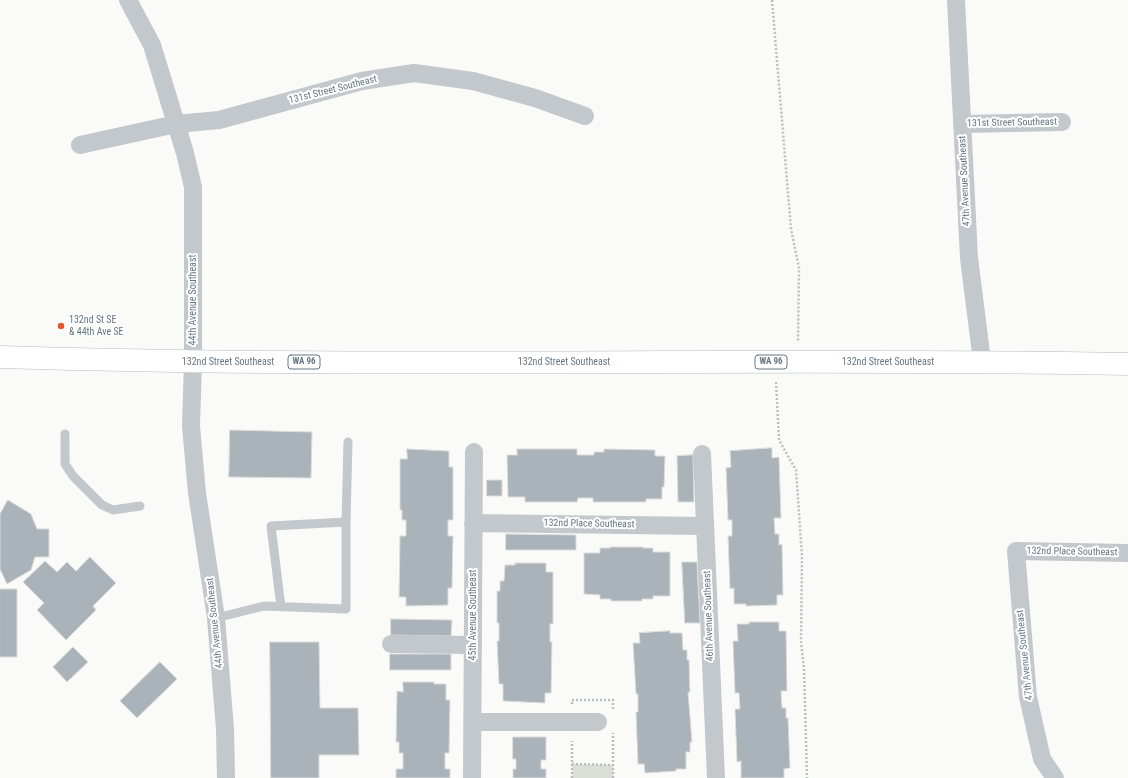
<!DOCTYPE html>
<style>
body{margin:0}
canvas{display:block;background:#fafaf8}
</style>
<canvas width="1128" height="778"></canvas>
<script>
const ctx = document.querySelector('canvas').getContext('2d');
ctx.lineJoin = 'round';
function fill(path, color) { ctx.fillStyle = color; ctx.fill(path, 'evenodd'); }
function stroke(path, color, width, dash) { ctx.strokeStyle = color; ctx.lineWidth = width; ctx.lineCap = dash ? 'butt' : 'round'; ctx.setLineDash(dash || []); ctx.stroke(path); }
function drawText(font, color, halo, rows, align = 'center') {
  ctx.font = font + ' "Roboto Condensed",sans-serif'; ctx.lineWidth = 4; ctx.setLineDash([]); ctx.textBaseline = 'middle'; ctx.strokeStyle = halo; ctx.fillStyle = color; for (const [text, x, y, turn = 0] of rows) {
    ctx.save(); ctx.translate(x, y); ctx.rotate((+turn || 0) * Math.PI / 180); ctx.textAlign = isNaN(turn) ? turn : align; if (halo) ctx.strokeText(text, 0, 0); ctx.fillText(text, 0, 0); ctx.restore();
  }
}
fill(new Path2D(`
 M572,764l41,1v13h-41z`), '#dadfd7');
const building = new Path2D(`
 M230,430l82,2 -1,46 -82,-1z
 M772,448v10l7,-1 2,61h-7l1,16h4v11l3,-1 1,51h-6v10l-31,1v-2h-12v-16l-4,1 -2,-53h4v-16h-4l-2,-52 5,-1 -1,-16z
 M407,449l42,2v16h4v53h-5v16h5l-1,52h-4v17l-42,1v-9h-7l1,-61h6v-16h-4v-10h-2v-51h7z
 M517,449h60v6h17v-3h10v-3l51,1v6h10l-1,31h-2v12h-16v3h-53v-4h-15l-1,4h-52v-5h-17l-1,-42h10z
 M693,455l1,47h-16l-1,-46z
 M487,480h15v16h-15z
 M8,500l23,14 6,15h12v28h-14l-4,13 -24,14 -7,-15v-55z
 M506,534l70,1v15h-70z
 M610,547h33v1h10v4h17v44h-17v3h-11v2h-31v-2h-11v-4l-16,-1v-41h16v-5h10z
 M90,557l26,26 -23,23 3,4 -30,30 -29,-30 7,-7 -21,-21 22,-21 12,11 10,-10 9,9z
 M682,562h15l3,61h-15z
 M515,563h31v9h7v52h-3v18h2l-1,51h-6v10l-42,-2v-17h-4l-2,-43h2v-18h-2v-32h3v-10h4l1,-16h10z
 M0,589h17v68h-17z
 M391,619l61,1 -1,16 -60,-1z
 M749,622h30v9h7l1,60h-6l1,17h4v10h2l2,50 -6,1v9h-43v-17l-4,1 -2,-53h5l-1,-16h-4l-2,-52h5l-1,-17h12z
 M670,631v2h12l1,17h4v10h2l1,32h-2l4,50h-2v10h-4v17h-10v2l-31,2 -1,-9h-6l-2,-52h2v-18h-2l-3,-51h7l-1,-10z
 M270,642h49l1,66h38l1,47h-40v23h-48z
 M73,647l15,15 -21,20 -14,-15z
 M390,654h61v16h-61z
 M160,662l17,17 -40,39 -17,-17z
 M403,682h31v2h12v16h4l-1,53h-4v16h5v9h-54v-9h7v-16h-4v-11h-3l1,-51 6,1z
 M513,737h33v23h-5v9h5v9h-33v-9h3v-10h-3z`);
fill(building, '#aab3b9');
stroke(building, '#dcdcda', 1);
const primary = new Path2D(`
 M0,357c376,12 752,0 1128,7`);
stroke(primary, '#b5babe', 23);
stroke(new Path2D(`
 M772,0l19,229 8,39 -1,74
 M776,382l3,58 17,30 6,86 -1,86 3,26 3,110
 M572,704v-4h41v11
 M572,764l41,1
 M572,778v-37
 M613,778v-45`), '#bbbfc2', 2.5, [2, 2]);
stroke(new Path2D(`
 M65,434v30l8,12 29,29 11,5 27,-4
 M346,522l2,-80
 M216,618l48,-12 82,3v-87l-75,4 10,81`), '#c3c8cc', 9);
stroke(new Path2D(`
 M128,0l24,45 33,108 8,34v175l-2,64 6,67 19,125 9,111 1,49
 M956,0l13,258 13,103
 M962,124l100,-2
 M80,145l96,-21 43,-4 143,-39 52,-8 59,8 62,17 50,18
 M702,454l14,324
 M473,523l232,3
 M391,644l82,1
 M473,722h125
 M472,778l2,-326
 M1055,778l-13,-19 -14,-62 -12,-146 112,2`), '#c3c8cc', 18);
stroke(primary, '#fff', 22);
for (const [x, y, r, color] of [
 [61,326,4,"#e4572e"]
]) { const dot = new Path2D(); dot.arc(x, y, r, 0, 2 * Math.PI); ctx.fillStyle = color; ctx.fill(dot); stroke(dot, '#fff', 1.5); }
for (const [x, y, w] of [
 [304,362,32],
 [771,362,32]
]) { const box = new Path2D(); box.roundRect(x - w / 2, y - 7, w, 14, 3); ctx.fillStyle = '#fff'; ctx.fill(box); stroke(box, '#657683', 1); }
drawText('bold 9px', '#657683', null, [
 ["WA 96",304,362],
 ["WA 96",771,362]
]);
drawText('10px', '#657683', '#fff', [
 ["131st Street Southeast",333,90,-14],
 ["131st Street Southeast",1012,123,-1],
 ["47th Avenue Southeast",965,181,-93],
 ["44th Avenue Southeast",193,300,-90],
 ["132nd Street Southeast",228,362],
 ["132nd Street Southeast",564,362],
 ["132nd Street Southeast",888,362],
 ["132nd Place Southeast",589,524,1],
 ["132nd Place Southeast",1072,552,1],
 ["45th Avenue Southeast",473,615,-90],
 ["46th Avenue Southeast",709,616,-92],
 ["44th Avenue Southeast",215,623,-96],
 ["47th Avenue Southeast",1025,655,-96]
]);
drawText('10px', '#657683', '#fff', [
 ["132nd St SE",69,320],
 ["& 44th Ave SE",69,332]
], 'left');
</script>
